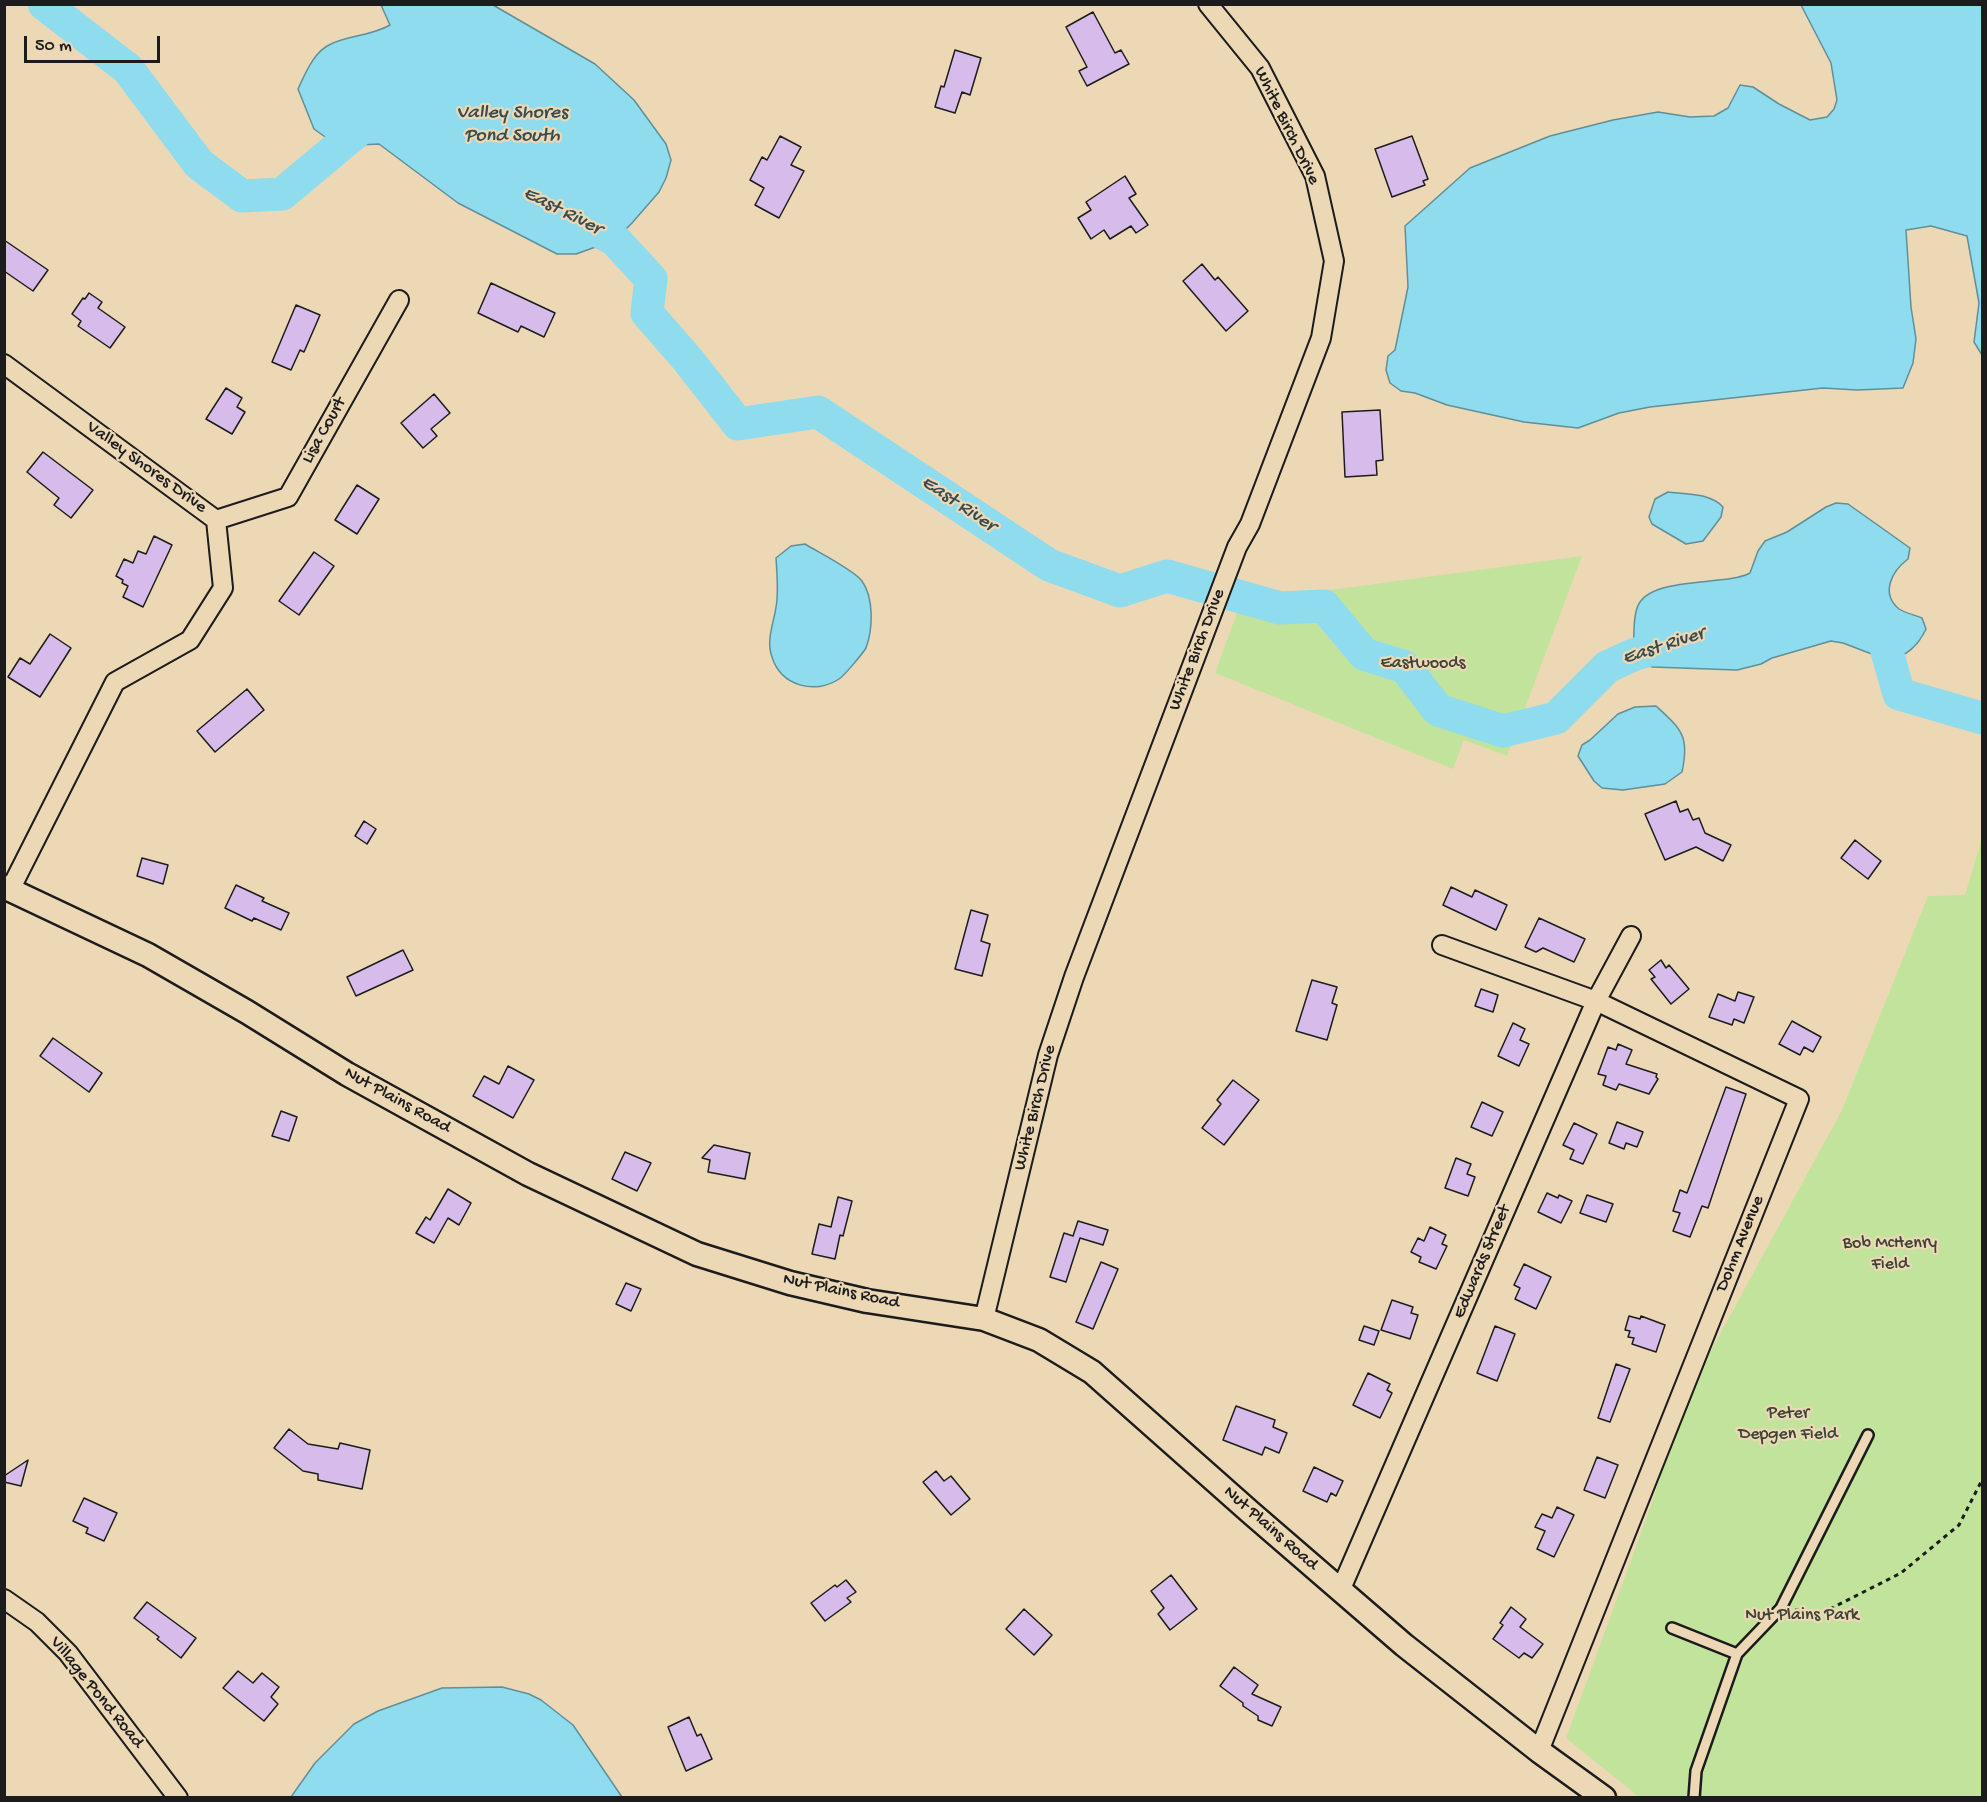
<!DOCTYPE html>
<style>
body{margin:0}
#map{position:relative;width:1987px;height:1802px;overflow:hidden;background:#edd8b6;font-family:"Gochi Hand",sans-serif}
canvas{display:block}
.frame{position:absolute;inset:0;border:6px solid #1c1c1c;pointer-events:none}
.scale{position:absolute;left:24px;top:36px;width:136px;height:27px;box-sizing:border-box;border:3px solid #1c1c1c;border-top:0;padding-left:8px;font-size:18px;line-height:21px;white-space:nowrap;color:#1c1c1c;-webkit-text-stroke:4px #edd8b6;paint-order:stroke}
</style>
<div id="map">
<canvas width="1987" height="1802"></canvas>
<div class="frame"></div>
<div class="scale">50 m</div>
</div>
<script>
const ctx = document.querySelector('canvas').getContext('2d');
ctx.lineJoin = 'round';
function fill(path, color) { ctx.fillStyle = color; ctx.fill(path, 'evenodd'); }
function stroke(path, color, width, dash) { ctx.strokeStyle = color; ctx.lineWidth = width; ctx.lineCap = dash ? 'butt' : 'round'; ctx.setLineDash(dash || []); ctx.stroke(path); }
function drawText(font, color, halo, rows, align = 'center') {
  ctx.font = font + ' "Gochi Hand",sans-serif'; ctx.lineWidth = 4.5; ctx.setLineDash([]); ctx.textBaseline = 'middle'; ctx.strokeStyle = halo; ctx.fillStyle = color; for (const [text, x, y, turn = 0] of rows) {
    ctx.save(); ctx.translate(x, y); ctx.rotate((+turn || 0) * Math.PI / 180); ctx.textAlign = isNaN(turn) ? turn : align; if (halo) ctx.strokeText(text, 0, 0); ctx.fillText(text, 0, 0); ctx.restore();
  }
}
fill(new Path2D(`
 M1582,556l-75,200 -43,-16 -11,29 -238,-96 26,-71z
 M1982,838v959h-343l-73,-59 87,-238 29,-96 160,-294 86,-214 37,-1z`), '#c2e39c');
const water = new Path2D(`
 M381,5h112l102,59 39,36 32,44 5,16 -5,18 -7,14 -27,31 -17,17 -39,14h-19l-99,-51 -79,-59 -41,2 -24,-17 -16,-40c7,-15 16,-38 33,-45 19,-9 40,-8 59,-19z
 M1801,5h181v350l-8,-13 5,-39 -12,-67 -36,-10 -25,4 5,77 5,32 -3,24 -10,25 -46,2 -34,-2 -173,19 -31,6 -41,15 -54,-6 -77,-17 -32,-12 -14,-2 -11,-8 -4,-13 2,-14 7,-6 13,-63 -3,-61 65,-58 80,-32 63,-16 45,-8 32,5 24,-1 14,-8 12,-23 13,2 26,17 31,16 17,-3 7,-8 3,-9 -6,-37z
 M1668,492c18,2 42,1 55,15l-2,10 -18,24 -17,3 -34,-20 -3,-7 6,-18z
 M1836,503l12,1 62,44 -2,11c-16,12 -28,34 -9,50 6,4 16,6 23,9l4,11c-8,17 -19,26 -36,32l-47,-18 -12,-2 -59,17 -11,6 -24,6 -84,-3 -12,-3 -8,-9c2,-16 -1,-32 4,-47 11,-33 87,-21 113,-35l8,-22 7,-10 22,-9 39,-25z
 M805,544c13,8 49,26 57,37 12,17 11,48 4,67 -3,5 -21,27 -27,31 -24,16 -58,7 -67,-22 -7,-19 4,-38 5,-58 1,-13 0,-27 -1,-41l15,-12z
 M1656,706c25,23 34,30 26,66l-17,12 -42,6 -21,-2 -8,-7 -16,-25 4,-11 8,-5 28,-26 17,-7z
 M502,1687l27,7 12,6 32,25 49,72h-331l24,-34 39,-39 24,-13 64,-23z`);
fill(water, '#8edced');
stroke(water, '#608f99', 1.5);
stroke(new Path2D(`
 M44,4l84,65 71,95 43,32 40,-2 91,-76
 M575,219l40,21 36,39 -4,34 41,47 50,64 80,-12 231,153 71,26 47,-15 113,32 44,-2 40,48 41,13 33,43 65,21 53,-13 51,-51 26,-12 42,-13
 M1865,627l17,7 17,60 83,24`), '#8edced', 33);
const building = new Path2D(`
 M1093,12l22,41 6,-3 8,14 -42,22 -8,-15 8,-4 -21,-40z
 M955,50l26,8 -11,37 -8,-3 -7,21 -20,-6 6,-21 3,1z
 M780,136l21,11 -10,18 13,6 -25,47 -24,-13 9,-17 -14,-8 12,-23 5,3z
 M1412,136l16,43 -5,2 2,4 -33,12 -17,-48z
 M1125,176l11,18 -7,4 19,27 -12,8 -5,-7 -21,13 -6,-9 -13,9 -13,-21 13,-8 -5,-8z
 M4,240l44,30 -15,21 -29,-20z
 M1202,264l13,16 3,-3 30,34 -22,20 -43,-50z
 M491,283l64,30 -11,24 -23,-11 -3,6 -40,-19z
 M89,293l13,9 -4,6 27,19 -15,21 -32,-22 3,-5 -9,-7 11,-16 2,1z
 M296,305l24,10 -16,37 -4,-2 -9,20 -19,-8z
 M226,388l16,10 -5,9 8,5 -13,22 -26,-15z
 M434,394l16,19 -19,16 6,7 -14,12 -22,-25z
 M1380,410l3,50 -7,1 1,14 -32,2 -3,-65z
 M43,452l50,38 -22,28 -17,-13 5,-7 -32,-26z
 M357,485l22,14 -22,35 -22,-14z
 M154,536l18,9 -29,62 -20,-10 5,-11 -6,-3 1,-3 -7,-4 8,-17 9,4 5,-12 8,3z
 M314,552l20,14 -35,49 -20,-14z
 M50,634l21,14 -31,49 -32,-20 12,-19 10,6z
 M247,689l17,21 -49,42 -18,-21z
 M1676,801l4,11 8,-3 5,11 6,-2 6,15 26,12 -8,16 -27,-14 -31,13 -20,-46z
 M364,821l12,8 -9,15 -12,-8z
 M1855,840l26,21 -13,18 -27,-21z
 M142,858l26,7 -5,19 -26,-8z
 M236,885l28,13 -2,3 27,12 -8,17 -27,-12 -2,3 -27,-13z
 M1451,887l21,10 3,-7 32,15 -11,25 -53,-25z
 M971,910l17,5 -7,26 9,3 -8,32 -27,-7z
 M1539,918l46,21 -11,23 -31,-14 -7,4 -11,-5z
 M403,950l10,20 -57,26 -9,-19z
 M1661,960l5,8 3,-3 20,24 -18,15 -20,-25 4,-2 -6,-7z
 M1312,980l25,7 -5,16 5,2 -10,35 -31,-9z
 M1481,989l17,6 -5,17 -18,-6z
 M1738,992l16,5 -10,26 -10,-4 -2,6 -23,-8 9,-23 17,7z
 M1792,1021l29,16 -8,15 -9,-5 -4,8 -21,-11z
 M1513,1023l12,6 -5,11 9,4 -10,22 -21,-10z
 M53,1038l49,35 -13,19 -49,-36z
 M1618,1044l14,6 -6,14 31,10 -1,3 2,2 -9,15 -30,-10 -3,6 -13,-5 3,-9 -8,-2 10,-27 8,3z
 M508,1066l26,14 -21,38 -40,-22 11,-20 15,8z
 M1233,1080l26,20 -35,45 -22,-17 19,-24 -4,-4z
 M1726,1087l20,7 -38,114 -6,-2 -12,31 -17,-6 7,-18 -7,-2 7,-21 7,3z
 M1482,1102l21,10 -11,24 -21,-9z
 M281,1111l16,6 -8,24 -17,-5z
 M1617,1122l26,10 -6,15 -11,-4 -2,6 -15,-6z
 M1574,1123l23,11 -14,30 -13,-5 4,-9 -11,-5z
 M714,1145l36,8 -5,26 -37,-7 2,-12 -8,-2z
 M625,1152l26,11 -14,28 -25,-12z
 M1456,1158l15,6 -4,10 8,3 -7,19 -23,-8z
 M448,1189l23,14 -12,22 -11,-7 -14,25 -18,-10 10,-16 4,3z
 M1547,1193l11,5 1,-3 13,6 -11,22 -23,-11z
 M1587,1195l26,9 -7,18 -26,-9z
 M838,1197l14,4 -9,35 -3,-1 -5,24 -23,-5 7,-30 12,3z
 M1078,1221l30,9 -5,15 -23,-7 -14,44 -16,-5 14,-44 9,3z
 M1430,1227l16,8 -4,9 5,2 -11,23 -17,-7 2,-5 -10,-5 7,-14 6,3z
 M1101,1262l17,7 -25,60 -17,-7z
 M1524,1264l27,13 -15,32 -21,-10 5,-11 -6,-3z
 M626,1283l15,6 -10,22 -15,-7z
 M1392,1300l21,7 -2,6 7,2 -8,24 -29,-9z
 M1629,1316l11,3 1,-3 24,9 -9,27 -24,-8 2,-6 -6,-1 2,-6 -5,-1z
 M1364,1326l15,5 -5,14 -15,-5z
 M1495,1326l20,8 -18,47 -20,-8z
 M1616,1364l14,5 -20,53 -12,-4z
 M1368,1373l22,11 -3,6 5,3 -12,25 -27,-13z
 M1236,1406l39,14 -2,7 14,6 -8,20 -14,-6 -3,8 -39,-15z
 M289,1429l19,15 30,5 2,-6 30,7 -8,39 -44,-9v-6l-15,-3 -29,-23z
 M1597,1457l21,8 -13,33 -21,-8z
 M28,1460l-7,26 -17,-4v-6z
 M1314,1467l29,14 -7,15 -5,-3 -4,9 -24,-11z
 M936,1471l8,10 7,-5 19,23 -19,16 -28,-33z
 M84,1498l33,15 -13,28 -18,-8 2,-5 -15,-7z
 M1557,1507l17,8 -20,42 -17,-8 8,-18 -10,-4 7,-13 10,4z
 M1171,1575l26,34 -27,21 -12,-16 6,-6 -13,-17z
 M846,1580l10,12 -9,6 4,4 -26,19 -14,-18 24,-18 2,2z
 M147,1602l49,36 -15,20 -24,-19 2,-2 -25,-19z
 M1511,1607l15,12 -6,8 23,17 -11,14 -8,-5 -5,5 -26,-19 10,-14 -3,-2z
 M1024,1609l28,26 -18,20 -28,-26z
 M1234,1667l24,18 -6,9 29,13 -9,19 -14,-6v-4l-15,-10v-3l-23,-17z
 M238,1671l15,12 9,-10 17,14 -8,10 7,7 -14,17 -41,-33z
 M689,1717l8,19 4,-2 11,25 -26,12 -18,-44z`);
fill(building, '#d7bceb');
stroke(building, '#1c1c1c', 1.5);
const service = new Path2D(`
 M1672,1628l65,26 -41,117 -2,27
 M1737,1654l44,-46 87,-173`);
const minor = new Path2D(`
 M4,364l212,156 7,68 -33,52 -75,42 -105,208
 M216,520l72,-23 111,-197
 M1442,945l154,56 203,98 -260,652
 M984,1319l64,-264 26,-78 135,-356 28,-74 13,-23 71,-186 13,-77 -19,-85 -55,-108 -52,-64
 M1340,1591l256,-590 35,-65
 M4,1599l33,23 31,31 110,145`);
const tertiary = new Path2D(`
 M4,887l144,68 99,57 100,62 181,100 169,80 93,29 77,18 117,18 55,21 53,32 158,140 154,133 135,106 65,47`);
stroke(service, '#1c1c1c', 14);
stroke(minor, '#1c1c1c', 22);
stroke(tertiary, '#1c1c1c', 27);
stroke(new Path2D(`
 M1795,1610l27,3 79,-40 58,-48 23,-45`), '#1c1c1c', 3, [4.5, 4.5]);
stroke(service, '#edd8b6', 9);
stroke(minor, '#edd8b6', 18);
stroke(tertiary, '#edd8b6', 22);
drawText('18px', '#1c1c1c', '#edd8b6', [
 ["White Birch Drive",1286,126,64],
 ["Lisa Court",325,431,-61],
 ["Valley Shores Drive",146,468,36],
 ["White Birch Drive",1198,650,-69],
 ["Nut Plains Road",397,1101,29],
 ["White Birch Drive",1036,1108,-76],
 ["Dohm Avenue",1741,1244,-68],
 ["Edwards Street",1483,1262,-67],
 ["Nut Plains Road",841,1292,12],
 ["Nut Plains Road",1270,1529,41],
 ["Village Pond Road",96,1693,51]
]);
drawText('18px', '#3d4436', '#edd8b6', [
 ["Eastwoods",1423,664],
 ["Bob McHenry",1890,1244],
 ["Field",1890,1265],
 ["Peter",1788,1414],
 ["Depgen Field",1788,1435],
 ["Nut Plains Park",1802,1616]
]);
drawText('italic 20px', '#384c50', '#edd8b6', [
 ["Valley Shores",512,114],
 ["Pond South",512,137],
 ["East River",562,212,27],
 ["East River",958,505,34],
 ["East River",1664,647,-18]
]);
</script>
